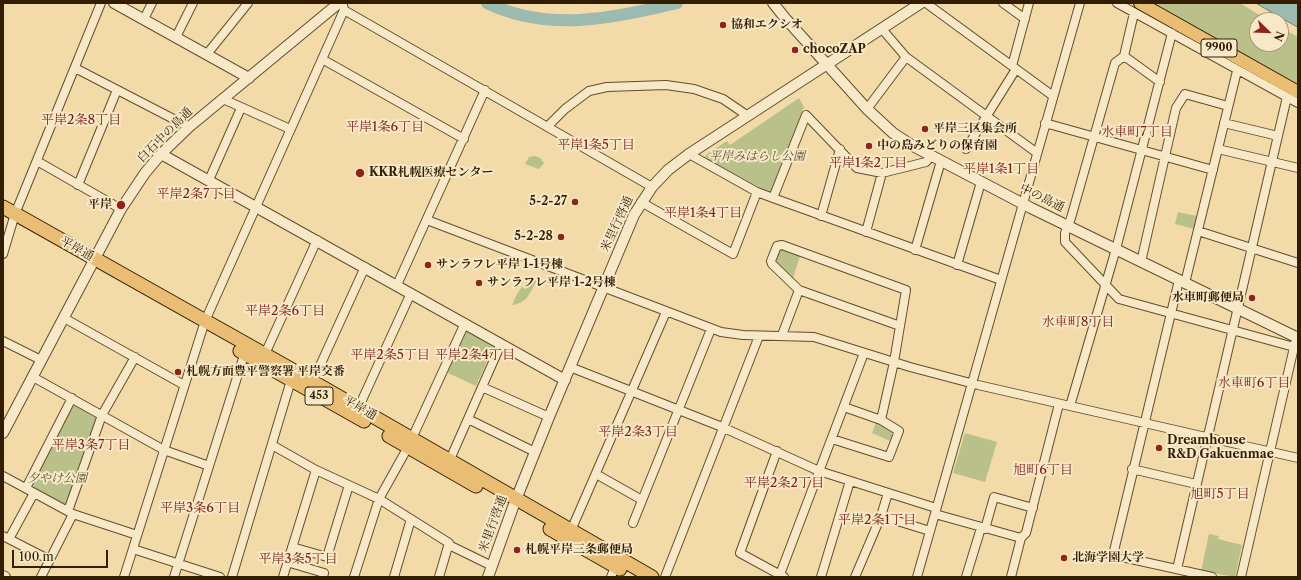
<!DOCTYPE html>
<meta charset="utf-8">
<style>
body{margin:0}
#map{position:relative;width:1301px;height:580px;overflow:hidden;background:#f2dba9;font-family:"Libre Caslon Text",serif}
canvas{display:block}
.frame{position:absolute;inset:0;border:4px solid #331e03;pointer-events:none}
.north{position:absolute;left:1249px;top:12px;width:40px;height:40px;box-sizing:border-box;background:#f7e8c7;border:1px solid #a99779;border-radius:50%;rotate:113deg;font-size:11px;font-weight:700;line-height:16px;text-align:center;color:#331e03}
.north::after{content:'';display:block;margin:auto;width:14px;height:18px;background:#8f2418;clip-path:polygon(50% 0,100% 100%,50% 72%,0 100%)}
.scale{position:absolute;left:12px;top:550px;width:96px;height:18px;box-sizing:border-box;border:2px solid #331e03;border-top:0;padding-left:5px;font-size:12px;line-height:14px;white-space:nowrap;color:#331e03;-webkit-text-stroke:3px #f7e8c7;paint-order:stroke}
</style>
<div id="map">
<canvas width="1301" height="580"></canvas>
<div class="frame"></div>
<div class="north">N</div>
<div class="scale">100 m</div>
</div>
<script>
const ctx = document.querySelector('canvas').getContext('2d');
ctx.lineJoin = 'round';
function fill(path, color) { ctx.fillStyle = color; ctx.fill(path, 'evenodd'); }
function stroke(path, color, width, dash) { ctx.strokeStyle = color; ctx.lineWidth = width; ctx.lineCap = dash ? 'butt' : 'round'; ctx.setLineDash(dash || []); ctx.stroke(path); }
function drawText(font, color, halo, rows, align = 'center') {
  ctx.font = font + ' "Libre Caslon Text","Noto Serif JP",serif'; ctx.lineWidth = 4; ctx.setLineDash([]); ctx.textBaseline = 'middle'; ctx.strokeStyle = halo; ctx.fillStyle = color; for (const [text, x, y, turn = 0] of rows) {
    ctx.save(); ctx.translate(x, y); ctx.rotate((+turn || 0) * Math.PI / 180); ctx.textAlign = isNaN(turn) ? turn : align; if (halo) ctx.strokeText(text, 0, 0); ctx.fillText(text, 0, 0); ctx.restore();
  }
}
fill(new Path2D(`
 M1155,3h85l27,17h-10v24h24v-16l17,9v48z
 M799,98l5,9 -34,86 -65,-35 1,-3 21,-14 3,4z
 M535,156l5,2 4,5 -5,6 -14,-5 4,-7z
 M1178,212l19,4 -3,13 -19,-5z
 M783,249l17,7 -7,22 -17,-16 3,-11z
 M531,277l6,3c-7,12 -9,23 -25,25l6,-13z
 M464,332h5l23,11 2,3 -18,40 -30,-14z
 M77,405l19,11 1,3 -30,85h-2l-31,-16 -1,-4 39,-78z
 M876,422l15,8 2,3 -3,8 -18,-8z
 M965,433l32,9 -12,40 -32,-9z
 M1209,534l10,2 -1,3 24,6 -7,32 -34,-6z`), '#b9c089');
const water = new Path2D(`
 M1256,3h42v24z`);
fill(water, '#9cbab0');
stroke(water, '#727c6b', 1);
stroke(new Path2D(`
 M487,3c63,30 125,15 190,0`), '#9cbab0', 12);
const minor = new Path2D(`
 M926,3l127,93
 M1003,3l22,16
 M1117,3l181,100
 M343,5l1,5 308,177
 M1134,13l-10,43 -9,7 -44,155 -6,15v9l54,57 175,48
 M144,19l8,-16
 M882,29l24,28 131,96
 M176,37l17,-34
 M207,54l41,-51
 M1124,56l36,26
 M322,59l142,80
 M1012,66l17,-63
 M75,68l114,59
 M223,99l67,30
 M867,109l39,-52
 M1045,123l168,47
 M1224,123l54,13
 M547,127l18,-18 24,-18 18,-4 59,-2 28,4 29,10 25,17
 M966,149l50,-80
 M1218,149l80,19
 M689,154l68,38 16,6 228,82
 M37,161l84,48
 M209,180l32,-72
 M78,185l39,-95
 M773,198l33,-83 51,53 25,5 44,-11 5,-6
 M641,202l92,52 24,-62
 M821,216l19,-67
 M427,220l294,112 22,3 71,2 96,30 68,18 320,73
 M1198,231l100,32
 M866,232l16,-59
 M915,250l26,-89
 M3,254l12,-40 86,-211
 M1141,262l35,-154 9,-14 43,12
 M957,265l24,-83
 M1179,280l-66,275 99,22
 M1185,283l52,-212
 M397,285l88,-195
 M799,290l101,36
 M64,318l120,67
 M782,335l17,-45 -27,-26 -1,-3 6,-15 5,-1 124,45 -12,72 -13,58
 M3,341l38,19
 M265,354l52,-114
 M570,367l152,60 97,44 117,37
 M33,377l131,73 45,16
 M313,381l52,-114
 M482,387l67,30
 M1070,406l46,-157 56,-216
 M357,411l54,-118
 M468,419l67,33
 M832,439l57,18 10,-26 -18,-11 -37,-13
 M272,445l44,25 63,29 70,44 -10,34
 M777,451l-37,102 44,24
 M448,464l53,-120
 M1132,469l64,15
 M596,474l46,26
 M3,476l70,38 64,21
 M26,488l46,-90
 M68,511l34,-96 33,-58
 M935,514l86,24
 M881,516l49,15
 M633,523l78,-194
 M985,529l9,-32 39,11
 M569,535l97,-223
 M3,536l47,24
 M9,539l25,-46
 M449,545l43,21
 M292,547l35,10 22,-72
 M133,549l87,28
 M287,562l37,11 -1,4
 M1177,569l110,-472
 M41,577l32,-63
 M124,577l81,-256 139,-311
 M174,577l72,-228
 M232,577l60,-200
 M283,577l33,-107
 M354,577l25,-78 29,-52 57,-124
 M394,577l17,-58
 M611,577l6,-15
 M665,577l94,-241
 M779,577l85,-224
 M821,577l29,-96
 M855,577l26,-61 7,-23
 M917,577l163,-574
 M966,577l15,-49
 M1011,577l10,-39 5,-5 33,-129
 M1241,577l54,-234`);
const tertiary = new Path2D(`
 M114,3l135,75
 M773,3l12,15 82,91 26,24 20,13 118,62 267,130
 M161,154l404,226
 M3,433l118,-224 24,-36 16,-19 28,-27 150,-124
 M3,576l2,1
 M488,577l25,-70 36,-90 85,-202 18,-28 16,-17 21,-16 232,-151`);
const primary = new Path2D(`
 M1140,3l158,89`);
const trunk = new Path2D(`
 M3,207l293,165 356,205
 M240,351l124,70
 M389,436l87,50
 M550,529l70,40`);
stroke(minor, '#634d2c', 10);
stroke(tertiary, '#634d2c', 12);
stroke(primary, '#331e03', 14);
stroke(trunk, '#331e03', 15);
stroke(minor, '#f7e8c7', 8);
stroke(tertiary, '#f7e8c7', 10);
stroke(primary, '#e9be74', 12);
stroke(trunk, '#e9be74', 13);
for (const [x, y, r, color] of [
 [723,25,4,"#8f2418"],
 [795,50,4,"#8f2418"],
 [925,129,4,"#8f2418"],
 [869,146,4,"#8f2418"],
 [360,173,5,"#8f2418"],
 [575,202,4,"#8f2418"],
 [121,205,5,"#8f2418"],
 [561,237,4,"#8f2418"],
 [428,265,4,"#8f2418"],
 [479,283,4,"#8f2418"],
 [1252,298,4,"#8f2418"],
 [178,372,4,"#8f2418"],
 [1159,448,4,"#8f2418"],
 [517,550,4,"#8f2418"],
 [1064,558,4,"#8f2418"]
]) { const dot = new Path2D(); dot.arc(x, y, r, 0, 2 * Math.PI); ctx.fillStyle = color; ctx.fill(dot); stroke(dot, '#f7e8c7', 1.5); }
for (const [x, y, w] of [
 [1219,48,36],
 [319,396,28]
]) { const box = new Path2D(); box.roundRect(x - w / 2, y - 9, w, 18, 3); ctx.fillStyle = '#f7e8c7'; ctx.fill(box); stroke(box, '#331e03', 1); }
drawText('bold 11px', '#331e03', null, [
 ["9900",1219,48],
 ["453",319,396]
]);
drawText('bold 12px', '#331e03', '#f7e8c7', [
 ["協和エクシオ",731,25],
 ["chocoZAP",803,50],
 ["平岸三区集会所",933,129],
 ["中の島みどりの保育園",877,146],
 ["KKR札幌医療センター",369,173],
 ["5-2-27",567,202,"right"],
 ["平岸",112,205,"right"],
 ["5-2-28",553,237,"right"],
 ["サンラフレ平岸 1-1号棟",436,265],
 ["サンラフレ平岸 1-2号棟",487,283],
 ["水車町郵便局",1244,298,"right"],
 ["札幌方面豊平警察署 平岸交番",186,372],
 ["Dreamhouse",1167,441],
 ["R&D Gakuenmae",1167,455],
 ["札幌平岸三条郵便局",525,550],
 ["北海学園大学",1072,558]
], 'left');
drawText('12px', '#331e03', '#f7e8c7', [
 ["白石中の島通",165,135,-45],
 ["中の島通",1042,198,26],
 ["米里行啓通",617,224,-65],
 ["平岸通",77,249,29],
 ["平岸通",360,408,30],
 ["米里行啓通",493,524,-70]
]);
drawText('italic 12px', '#5b4f2b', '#f7e8c7', [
 ["平岸みはらし公園",757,157],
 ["夕やけ公園",57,479]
]);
drawText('13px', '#7a1f14', '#f7e8c7', [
 ["平岸2条8丁目",81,120],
 ["平岸1条6丁目",385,127],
 ["水車町7丁目",1137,132],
 ["平岸1条5丁目",596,145],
 ["平岸1条2丁目",868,163],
 ["平岸1条1丁目",1001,169],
 ["平岸2条7丁目",196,194],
 ["平岸1条4丁目",703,213],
 ["平岸2条6丁目",285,311],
 ["水車町8丁目",1078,322],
 ["平岸2条5丁目",390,355],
 ["平岸2条4丁目",475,355],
 ["水車町6丁目",1254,383],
 ["平岸2条3丁目",638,432],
 ["平岸3条7丁目",91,445],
 ["旭町6丁目",1043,470],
 ["平岸2条2丁目",784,483],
 ["旭町5丁目",1220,494],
 ["平岸3条6丁目",200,508],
 ["平岸2条1丁目",877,520],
 ["平岸3条5丁目",298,559]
]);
</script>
